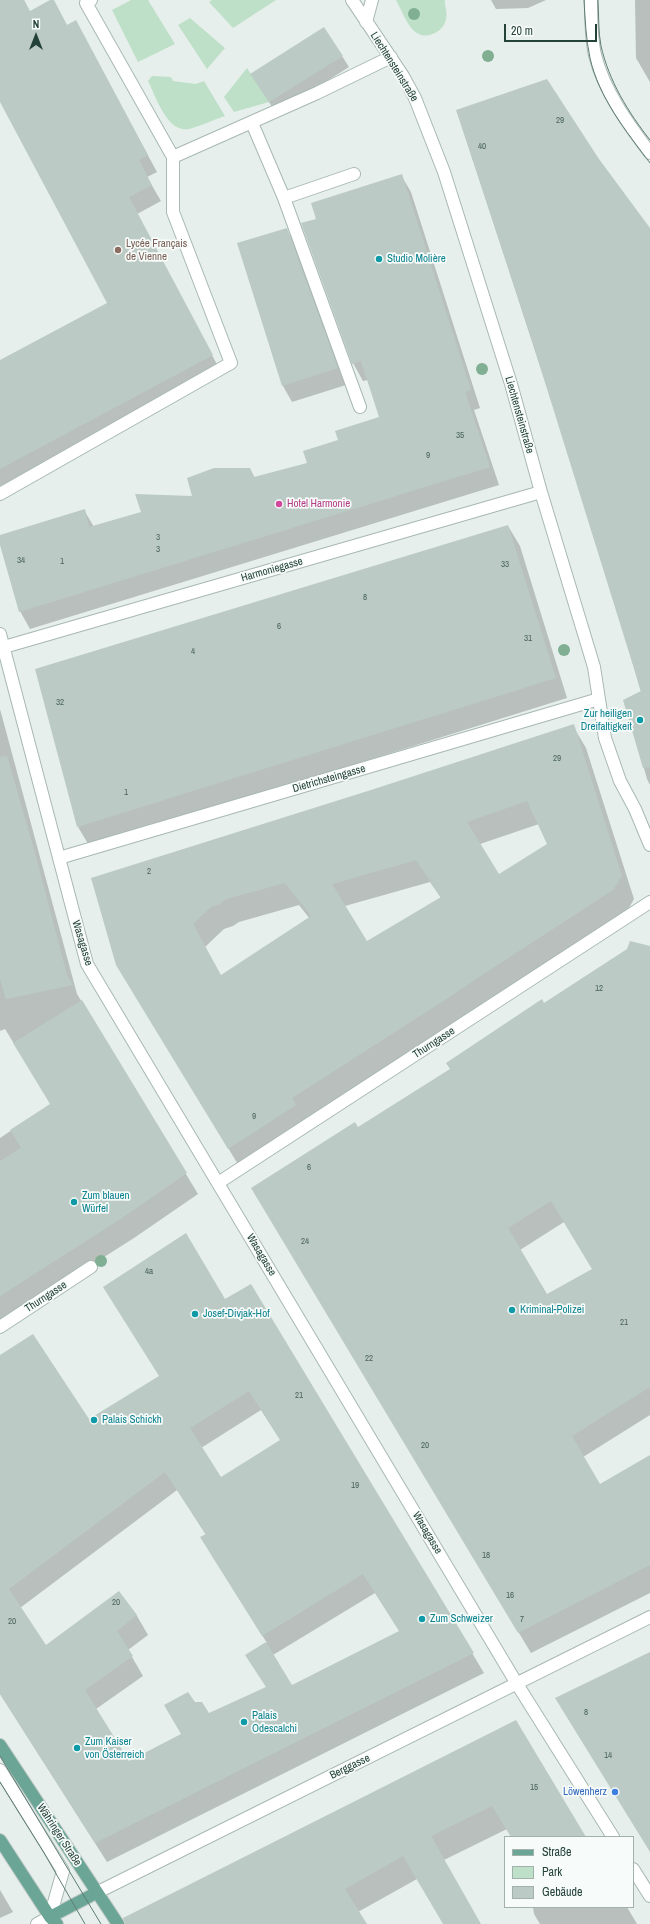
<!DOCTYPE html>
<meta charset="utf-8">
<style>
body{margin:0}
#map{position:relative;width:650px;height:1924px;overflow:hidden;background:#e6efeb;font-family:"Archivo Narrow",sans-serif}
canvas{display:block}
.legend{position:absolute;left:504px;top:1836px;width:130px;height:72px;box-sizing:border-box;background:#f7fbf9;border:1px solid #a3b1ad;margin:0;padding:5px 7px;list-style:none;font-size:12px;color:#24423a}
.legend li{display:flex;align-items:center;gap:8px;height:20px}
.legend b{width:20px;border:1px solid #a3b1ad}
.north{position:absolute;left:16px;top:16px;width:40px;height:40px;-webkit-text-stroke:3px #f7fbf9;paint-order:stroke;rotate:0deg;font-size:11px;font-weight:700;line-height:16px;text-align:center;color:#24423a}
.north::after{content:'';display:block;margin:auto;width:14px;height:18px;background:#24423a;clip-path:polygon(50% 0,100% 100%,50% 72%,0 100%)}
.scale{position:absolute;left:504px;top:24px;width:93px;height:18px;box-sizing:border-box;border:2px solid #24423a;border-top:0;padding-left:5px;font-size:12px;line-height:14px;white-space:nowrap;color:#24423a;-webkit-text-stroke:3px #f7fbf9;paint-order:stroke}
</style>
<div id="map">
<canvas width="650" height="1924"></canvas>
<ul class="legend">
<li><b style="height:5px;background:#6aa596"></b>Straße</li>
<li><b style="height:11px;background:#bfe0c8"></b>Park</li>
<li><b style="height:11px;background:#bbcac4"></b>Gebäude</li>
</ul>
<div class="north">N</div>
<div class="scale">20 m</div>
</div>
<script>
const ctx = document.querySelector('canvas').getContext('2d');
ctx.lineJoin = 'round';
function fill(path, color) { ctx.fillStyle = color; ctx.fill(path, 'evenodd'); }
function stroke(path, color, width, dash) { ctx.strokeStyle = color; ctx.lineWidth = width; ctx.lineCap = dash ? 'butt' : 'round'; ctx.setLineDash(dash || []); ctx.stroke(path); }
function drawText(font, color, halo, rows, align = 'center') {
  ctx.font = font + ' "Archivo Narrow",sans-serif'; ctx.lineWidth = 3.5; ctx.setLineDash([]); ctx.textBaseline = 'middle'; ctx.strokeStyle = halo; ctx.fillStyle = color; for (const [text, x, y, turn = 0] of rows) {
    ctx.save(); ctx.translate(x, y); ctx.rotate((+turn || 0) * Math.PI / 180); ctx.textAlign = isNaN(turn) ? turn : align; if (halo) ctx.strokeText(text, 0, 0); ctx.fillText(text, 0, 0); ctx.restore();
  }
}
fill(new Path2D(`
 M131,0h17l27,44 -37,18 -26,-52z
 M212,0h64l-43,28 -24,-26z
 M396,0h49c-1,6 3,12 1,19 -1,6 -5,11 -11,14 -23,11 -30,-17 -39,-33z
 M190,18l35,30 -18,21 -29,-44z
 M247,68l22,34 -35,10 -10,-15z
 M152,76l19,1 2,4 23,3 8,-3 21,35c-12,4 -24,10 -36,13 -22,4 -33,-32 -41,-48z`), '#bfe0c8');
fill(new Path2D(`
 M0,0h24l6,12 23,-12 14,26 17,12 73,134 -10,5 14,24 -24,13 84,158 -221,117v-127l109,-58 -109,-205z
 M491,0h55l-18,8 -32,1z
 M635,0h15v82l-14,-24z
 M342,56l7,11 -73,46 -18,-28z
 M457,111l142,49 51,70v555l-3,-6 -22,-79 16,-8 -40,-138z
 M401,175l10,17 69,216 -6,2 25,75 -469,144 -10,-18 -20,-70v-5l84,-26 10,17 99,-30 57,-28 5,9 53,-14 31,-24 41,-22 -12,-38 -5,1 -10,-18 -36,-143z
 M286,229l10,16 50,140 -54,17 -9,-16 -45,-142z
 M508,526l12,20 47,152 -477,149 -12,-20z
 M0,709l77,285 121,200 -64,44 -134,85v-185l51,-34 -46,-75 -5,2z
 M573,726l13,22 48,151 -8,14 -384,258 -125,-207 254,-173zM539,824l9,20 -49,31 -19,-31zM430,882l11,16 -74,45 -22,-37zM299,905l11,14 -89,57 -16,-29 19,-18 9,-3 6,-4z
 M650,947v468l-67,42 17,28 50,-29v137l-119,60 -266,-443 93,-82 93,-58 93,-66zM564,1222l29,48 -46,26 -27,-46z
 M251,1285l233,388 -377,189 -107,-168v-338l89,64 71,-43 65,-77zM261,1410l20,31 -60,38 -20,-31zM177,1490l29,45 7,22 54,86 -20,12 20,33 -58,26 -14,-11 -13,31 -53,29 -33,-54 47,-33 -15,-26 20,-15 -11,-19 -18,-24 -73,55 -26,-39zM375,1593l25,39 -108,54 -19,-31z
 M516,1722l69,115h-73l-5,-8 -63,31 36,64h-36l-27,-45 -59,33 7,12h-214z
 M0,1890l13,22 -13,6z
 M533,1907h94l10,17h-97l-6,-10z`), '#0003');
fill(new Path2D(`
 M0,0h24l6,11 20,-11h4l13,25 9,-5 72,135 -9,5 13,25 -23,12 84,158 -213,114v-109l107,-57 -107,-201z
 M324,27l19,29 -74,46 -19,-28z
 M547,79l52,80 51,69v539l-7,1 -20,-68 18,-9 -111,-357 -74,-224z
 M402,174l69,216 -6,2 25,75 -471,145 -19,-67v-10l85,-26 4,18 52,-15 -6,-18 57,2 -5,-18 27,-10h36l4,9 53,-14 -4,-12 35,-11 -3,-9 44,-14 -18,-56 -9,3 -51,-141 15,-4 -5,-16z
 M287,228l51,140 -56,18 -45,-143z
 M508,525l48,153 -479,149 -42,-158z
 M574,724l48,152 -9,14 -134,87 -31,21 -156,100 4,7 -68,44 -106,-174 2,-1 -2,1 -6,-10 -25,-87 280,-88zM527,801l20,43 -48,30 -32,-52zM416,860l25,37 -74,44 -35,-57zM285,883l26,33 -90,59 -28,-51 18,-17 9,-3 6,-5z
 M7,756l28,97 32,122 6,10 -67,14 -6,-20v-222z
 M630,941l20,5v441l-78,49 28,48 50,-29v110l-132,68 -267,-445 104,-66 3,5 92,-58 -4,-6 96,-64 2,4 83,-54zM551,1201l41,68 -45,25 -39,-66z
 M82,1000l105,173 -65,45 -122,78v-135l21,-13 -11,-18 40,-26 -37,-61z
 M186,1233l39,66 26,-15 223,369 -379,190 -95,-149v-339l33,-21 56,85 70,-43 -56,-89zM249,1391l31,49 -59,37 -31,-49zM165,1472l41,62 -6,3 62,99 101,-62 36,57 -107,54 -26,-43 -21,13 21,32 -57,26 -7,-11h-7l-7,-10 -24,13 17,29 -52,27 -44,-71 48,-34 -16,-25 20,-16 -18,-24 -73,54 -37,-56z
 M650,1652v200l-95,-154z
 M516,1720l70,117h-75l-19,-31 -61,30 50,88h-38l-40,-68 -58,33 22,35h-242l-2,-6z`), '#bbcac4');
const minor = new Path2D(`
 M91,0l-5,3 87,154 144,-64 74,-36
 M352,0l51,76 12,22 29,74 67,212 30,108 53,175 11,71 15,43 15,28 15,36
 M591,0c0,18 0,37 4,55 9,36 33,69 55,98
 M366,22l6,-22
 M252,123l32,75 76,209
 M284,198l70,-24
 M0,494l231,-131 -58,-151v-55
 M0,634l87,330 430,720 96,153
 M4,647l537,-155
 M59,858l540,-159
 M218,1183l432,-281
 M0,1327l91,-60
 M0,1770l63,101 -13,46 -13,7
 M633,1869l17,27
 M96,1893l554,-276`);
const major = new Path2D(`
 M0,1745l118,179
 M0,1840l50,77 7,7
 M50,1917l46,-24`);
stroke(minor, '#a8b8b2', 14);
stroke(major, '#c2cac8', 14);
stroke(minor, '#fff', 12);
stroke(major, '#6aa596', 12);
stroke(new Path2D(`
 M584,0c1,19 2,39 6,58 9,40 36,73 60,105
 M598,0c1,15 0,31 3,46 8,35 27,66 49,94
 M0,1756l101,168
 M0,1782l43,69 42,73`), '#5f7d75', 1);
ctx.fillStyle = '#80af93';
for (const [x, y] of [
 [414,14],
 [488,56],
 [482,369],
 [564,650],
 [101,1261]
]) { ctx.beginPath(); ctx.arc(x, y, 6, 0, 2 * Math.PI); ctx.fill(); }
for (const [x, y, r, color] of [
 [118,250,4,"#8d6e63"],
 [379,259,4,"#0f9aa8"],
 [279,504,4,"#d1479c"],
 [640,720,4,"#0f9aa8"],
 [74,1202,4,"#0f9aa8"],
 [512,1310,4,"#0f9aa8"],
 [195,1314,4,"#0f9aa8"],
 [94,1420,4,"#0f9aa8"],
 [422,1619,4,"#0f9aa8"],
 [244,1722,4,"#0f9aa8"],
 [77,1748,4,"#0f9aa8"],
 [615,1792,4,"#3f7fe0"]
]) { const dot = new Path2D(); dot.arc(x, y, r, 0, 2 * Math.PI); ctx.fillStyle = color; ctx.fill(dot); stroke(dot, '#f7fbf9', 1.5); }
drawText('9px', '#4a645c', null, [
 ["29",560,121],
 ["40",482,147],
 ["35",460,436],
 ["9",428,456],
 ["3",158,538],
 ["3",158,550],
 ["34",21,561],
 ["1",62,562],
 ["33",505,565],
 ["8",365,598],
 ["6",279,627],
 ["31",528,639],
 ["4",193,652],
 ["32",60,703],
 ["29",557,759],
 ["1",126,793],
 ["2",149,872],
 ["12",599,989],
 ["9",254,1117],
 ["6",309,1168],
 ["24",305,1242],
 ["4a",149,1272],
 ["21",624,1323],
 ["22",369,1359],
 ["21",299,1396],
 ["20",425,1446],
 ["19",355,1486],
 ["18",486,1556],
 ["16",510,1596],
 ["20",116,1603],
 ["7",522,1620],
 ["20",12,1622],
 ["8",586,1713],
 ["14",608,1756],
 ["15",534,1788]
]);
drawText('11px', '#24423a', '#f7fbf9', [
 ["Liechtensteinstraße",394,67,58],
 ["Liechtensteinstraße",519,415,74],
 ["Harmoniegasse",272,570,-16],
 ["Dietrichsteingasse",329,779,-16],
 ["Wasagasse",82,943,73],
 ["Thurngasse",434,1043,-33],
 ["Wasagasse",261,1255,59],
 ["Thurngasse",46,1297,-33],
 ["Wasagasse",427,1533,59],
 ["Berggasse",350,1767,-26],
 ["Währinger Straße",59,1835,57]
]);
drawText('11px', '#785e54', '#f7fbf9', [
 ["Lycée Français",126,244],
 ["de Vienne",126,257]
], 'left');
drawText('11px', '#0d838f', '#f7fbf9', [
 ["Studio Molière",387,259],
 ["Zur heiligen",632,714,"right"],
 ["Dreifaltigkeit",632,727,"right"],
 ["Zum blauen",82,1196],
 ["Würfel",82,1209],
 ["Kriminal-Polizei",520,1310],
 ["Josef-Divjak-Hof",203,1314],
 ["Palais Schickh",102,1420],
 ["Zum Schweizer",430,1619],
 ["Palais",252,1716],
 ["Odescalchi",252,1729],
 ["Zum Kaiser",85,1742],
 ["von Österreich",85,1755]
], 'left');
drawText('11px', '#b23c85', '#f7fbf9', [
 ["Hotel Harmonie",287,504]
], 'left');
drawText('11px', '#366cbe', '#f7fbf9', [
 ["Löwenherz",607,1792]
], 'right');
</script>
